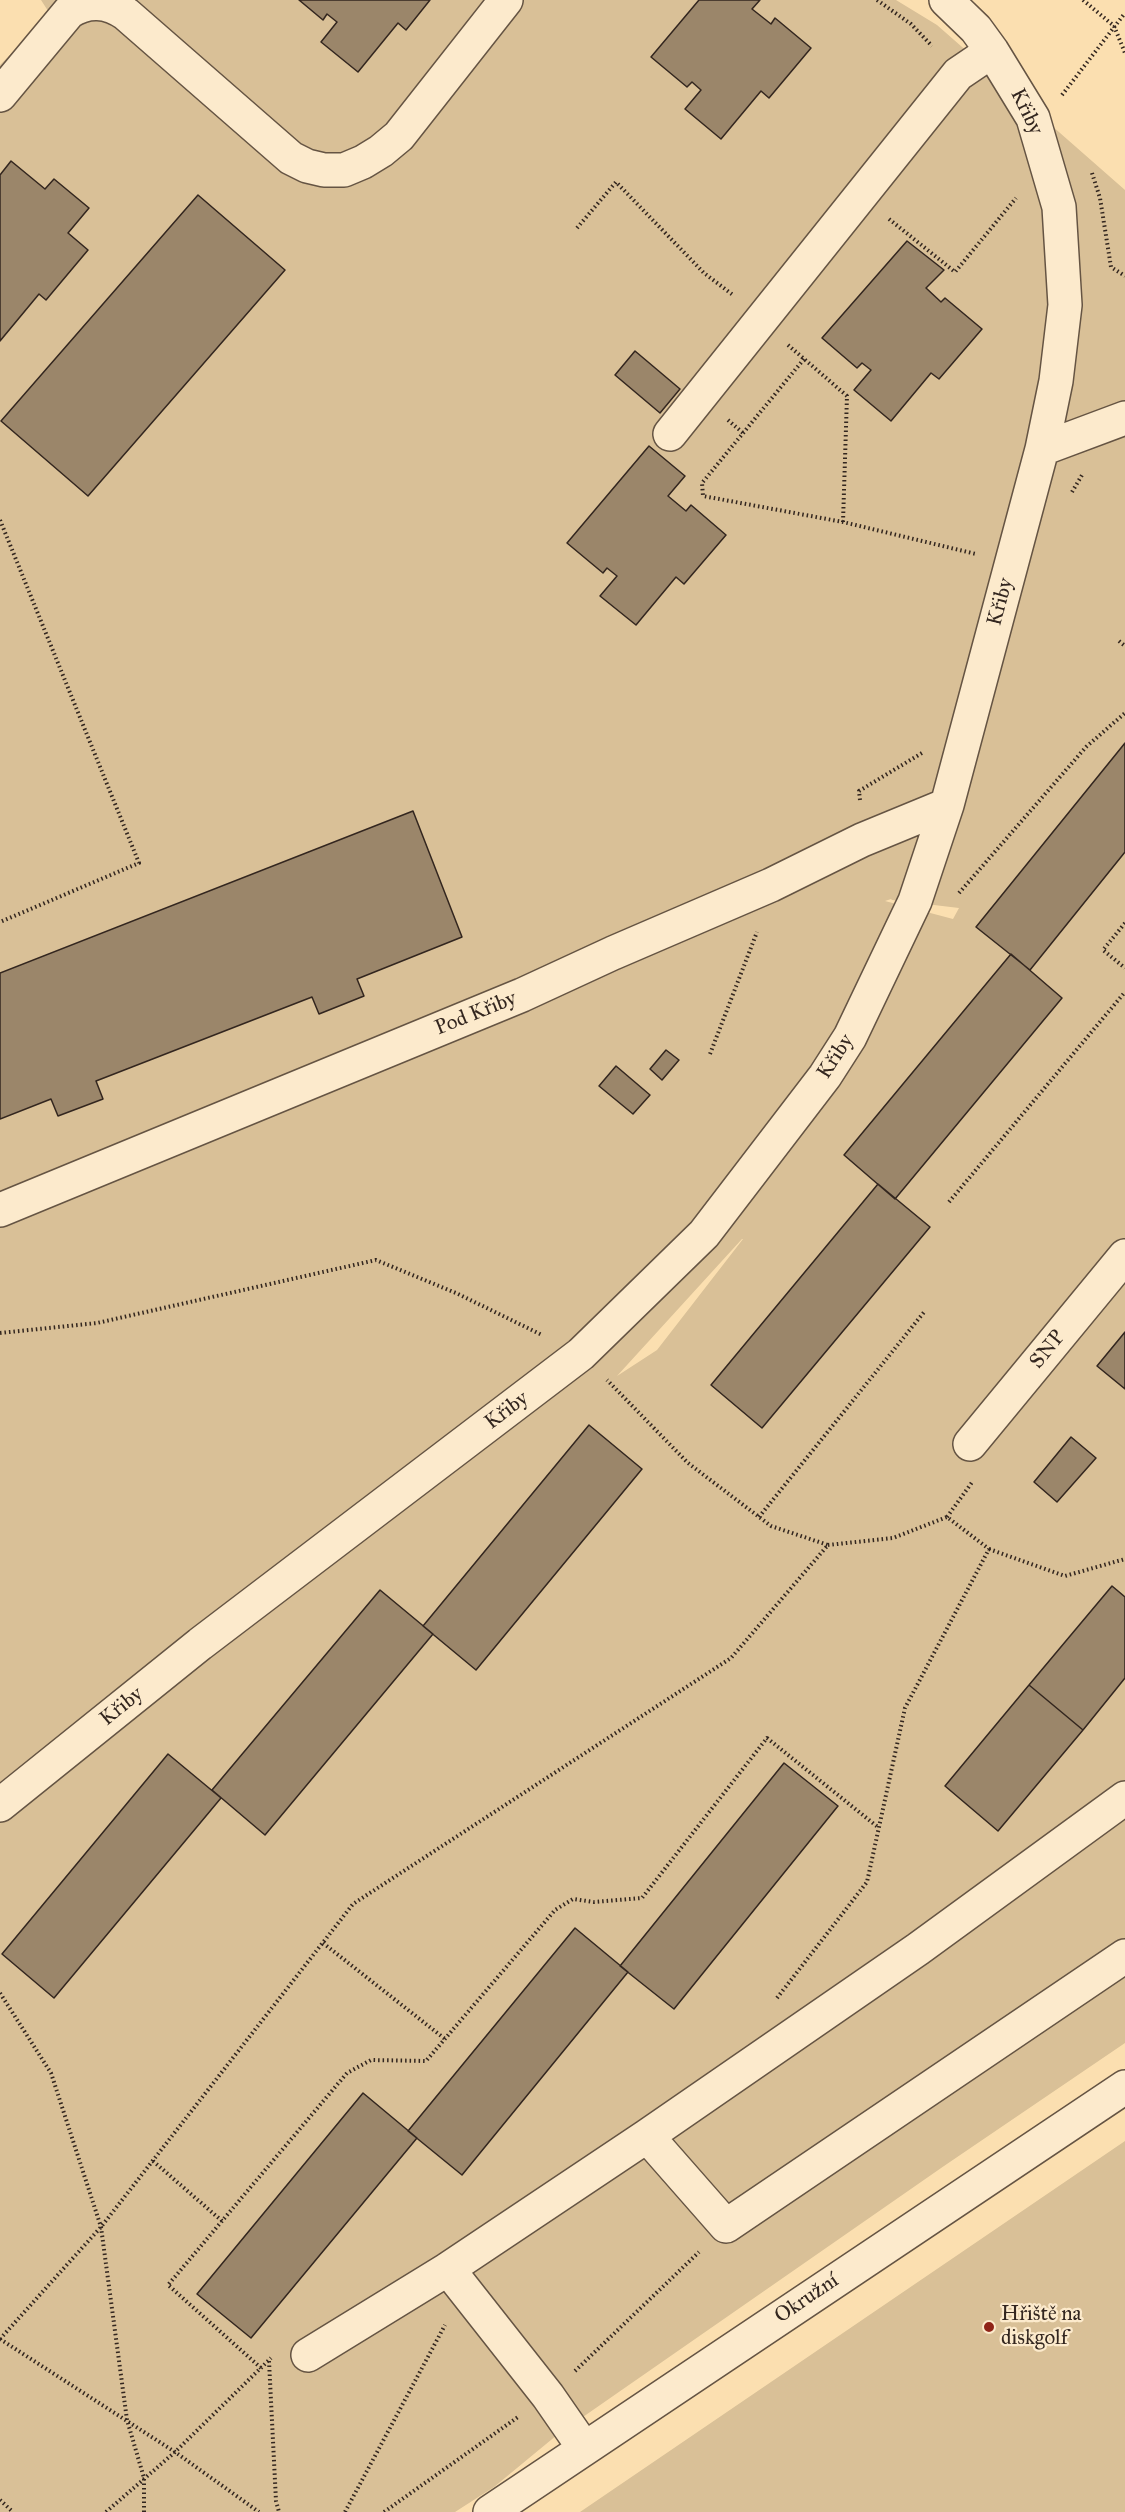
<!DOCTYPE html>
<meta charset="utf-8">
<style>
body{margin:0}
canvas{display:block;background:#fbdfb0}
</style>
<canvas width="1125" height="2512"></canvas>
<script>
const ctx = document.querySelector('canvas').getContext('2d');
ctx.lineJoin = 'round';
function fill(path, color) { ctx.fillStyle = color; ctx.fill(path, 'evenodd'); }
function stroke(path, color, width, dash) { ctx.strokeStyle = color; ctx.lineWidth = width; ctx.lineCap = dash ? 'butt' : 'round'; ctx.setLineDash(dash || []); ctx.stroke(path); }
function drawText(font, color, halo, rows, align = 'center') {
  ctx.font = font + ' "IM FELL Great Primer",serif'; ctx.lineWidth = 4.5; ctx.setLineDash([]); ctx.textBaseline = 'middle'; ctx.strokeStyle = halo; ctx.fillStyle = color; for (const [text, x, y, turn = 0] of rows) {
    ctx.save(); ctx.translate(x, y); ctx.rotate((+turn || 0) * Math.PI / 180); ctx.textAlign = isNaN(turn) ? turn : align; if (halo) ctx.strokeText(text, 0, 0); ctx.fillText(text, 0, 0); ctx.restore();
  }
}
fill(new Path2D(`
 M41,0h855l41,25 188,165v1853l-181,123 -387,269 -63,52 -39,25h-455v-2447l50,-51zM891,899l1,1 67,8 -6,11 -68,-18zM743,1239l-86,111 -40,26 125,-137z
 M1125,2141v371h-545z`), '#d9c097');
const building = new Path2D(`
 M299,0h131l-24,30 -8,-7 -40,49 -37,-30 16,-20 -10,-8 -4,6z
 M699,0h61l-8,9 19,15 4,-6 36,30 -42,50 -8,-7 -40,48 -36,-30 16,-19 -9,-8 -5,5 -36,-30z
 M11,161l34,28 9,-10 35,29 -21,25 20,17 -42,50 -7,-6 -39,47v-166z
 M198,195l87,75 -197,226 -87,-75z
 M907,241l37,29 -18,18 15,14 4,-4 37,31 -43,50 -8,-6 -40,48 -37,-31 17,-20 -9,-7 -5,5 -35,-30z
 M635,351l45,38 -20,24 -45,-38z
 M649,446l36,30 -17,20 18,15 5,-6 35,30 -42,49 -8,-7 -40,48 -36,-29 17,-20 -10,-8 -4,5 -36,-30z
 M1125,743v109l-95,118 -54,-43z
 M413,811l49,126 -105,42 7,17 -45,18 -7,-17 -216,84 7,18 -45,17 -7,-17 -51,20v-146z
 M1011,954l51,44 -167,201 -51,-44z
 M666,1050l13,10 -17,20 -12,-11z
 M616,1066l34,29 -17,19 -34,-28z
 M878,1184l52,43 -168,201 -51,-43z
 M1125,1332v57l-28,-23z
 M589,1425l53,44 -166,201 -53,-44z
 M1071,1437l25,21 -39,44 -23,-20z
 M1112,1586l13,11v81l-42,52 -54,-45z
 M380,1590l53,44 -168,201 -53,-45z
 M1029,1685l54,45 -85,101 -53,-45z
 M168,1754l53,44 -167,200 -52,-44z
 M784,1763l54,43 -164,203 -54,-43z
 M575,1928l53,44 -166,203 -54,-44z
 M363,2093l54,45 -166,200 -54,-44z`);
fill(building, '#9b866a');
stroke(building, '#33261f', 1.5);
const minor = new Path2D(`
 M0,95l69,-83c19,-12 38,-11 57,2l165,144 16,8 17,4h20l19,-8 18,-11 18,-15 107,-136
 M670,434l288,-360 34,-23
 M1042,449l83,-31
 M0,1210l522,-215 91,-42 158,-68 91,-45 85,-35
 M970,1444l155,-188
 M0,1805l200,-161 381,-290 123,-120 121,-158 25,-39 65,-136 32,-96 95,-356 14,-68 9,-76 -6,-98 -26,-89 -41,-67 -16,-22 -30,-29
 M647,2136l79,90 399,-270
 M308,2355l140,-86
 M584,2448l-36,-52 -100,-127 199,-133 271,-187 207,-151
 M490,2512l635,-425`);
stroke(minor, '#655443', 36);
stroke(new Path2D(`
 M877,0l34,24 21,22
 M1083,0l31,26 11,27
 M1062,95l63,-82
 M1092,173l8,25 11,69 14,9
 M889,219l66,53 61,-74
 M577,228l39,-46 88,91 29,22
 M788,345l59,51 -4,126
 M804,359l-102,124 1,13 140,26 133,32
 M728,420l15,13
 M1072,492l10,-17
 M0,520l139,343 -139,59
 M1119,641l6,5
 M860,800l-1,-9 63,-38
 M959,893l127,-146 39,-34
 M1125,923l-22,27 22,18
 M710,1054l47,-122
 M949,1202l176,-210
 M0,1333l97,-10 279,-63 80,33 86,42
 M759,1517l166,-206
 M947,1517l26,-36
 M989,1549l76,27 60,-17
 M323,1943l122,96
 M0,1993l51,80 50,154 26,193 17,58v34
 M777,1998l90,-116 38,-174 84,-159 -42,-32 -54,21 -65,7
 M153,2161l69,60
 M0,2339l101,-112 252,-323 378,-246 97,-113 -57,-19 -83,-63 -81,-83
 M0,2339l175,113 84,60
 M269,2361l7,140 3,11
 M261,2368l-93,-83 179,-212 24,-13 55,1 129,-151 18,-11 21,3 48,-4 125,-160 112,90
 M575,2371l124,-119
 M0,2500l13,12
 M106,2512l69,-60 96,-94
 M345,2512l100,-187
 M384,2512l134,-95`), '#33261f', 4, [1.5, 3]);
stroke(minor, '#fceacc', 33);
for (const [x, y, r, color] of [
 [989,2327,6,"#8f2418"]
]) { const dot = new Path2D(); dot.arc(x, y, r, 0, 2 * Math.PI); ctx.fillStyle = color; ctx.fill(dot); stroke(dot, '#fceacc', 2); }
drawText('21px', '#33261f', '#fceacc', [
 ["Křiby",1026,112,64],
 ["Křiby",1001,602,-75],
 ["Pod Křiby",476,1014,-22],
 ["Křiby",836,1057,-57],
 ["SNP",1048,1350,-51],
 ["Křiby",507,1411,-37],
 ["Křiby",122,1707,-39],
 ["Okružní",807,2299,-34]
]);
drawText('21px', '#33261f', '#fceacc', [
 ["Hřiště na",1001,2315],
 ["diskgolf",1001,2339]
], 'left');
</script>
